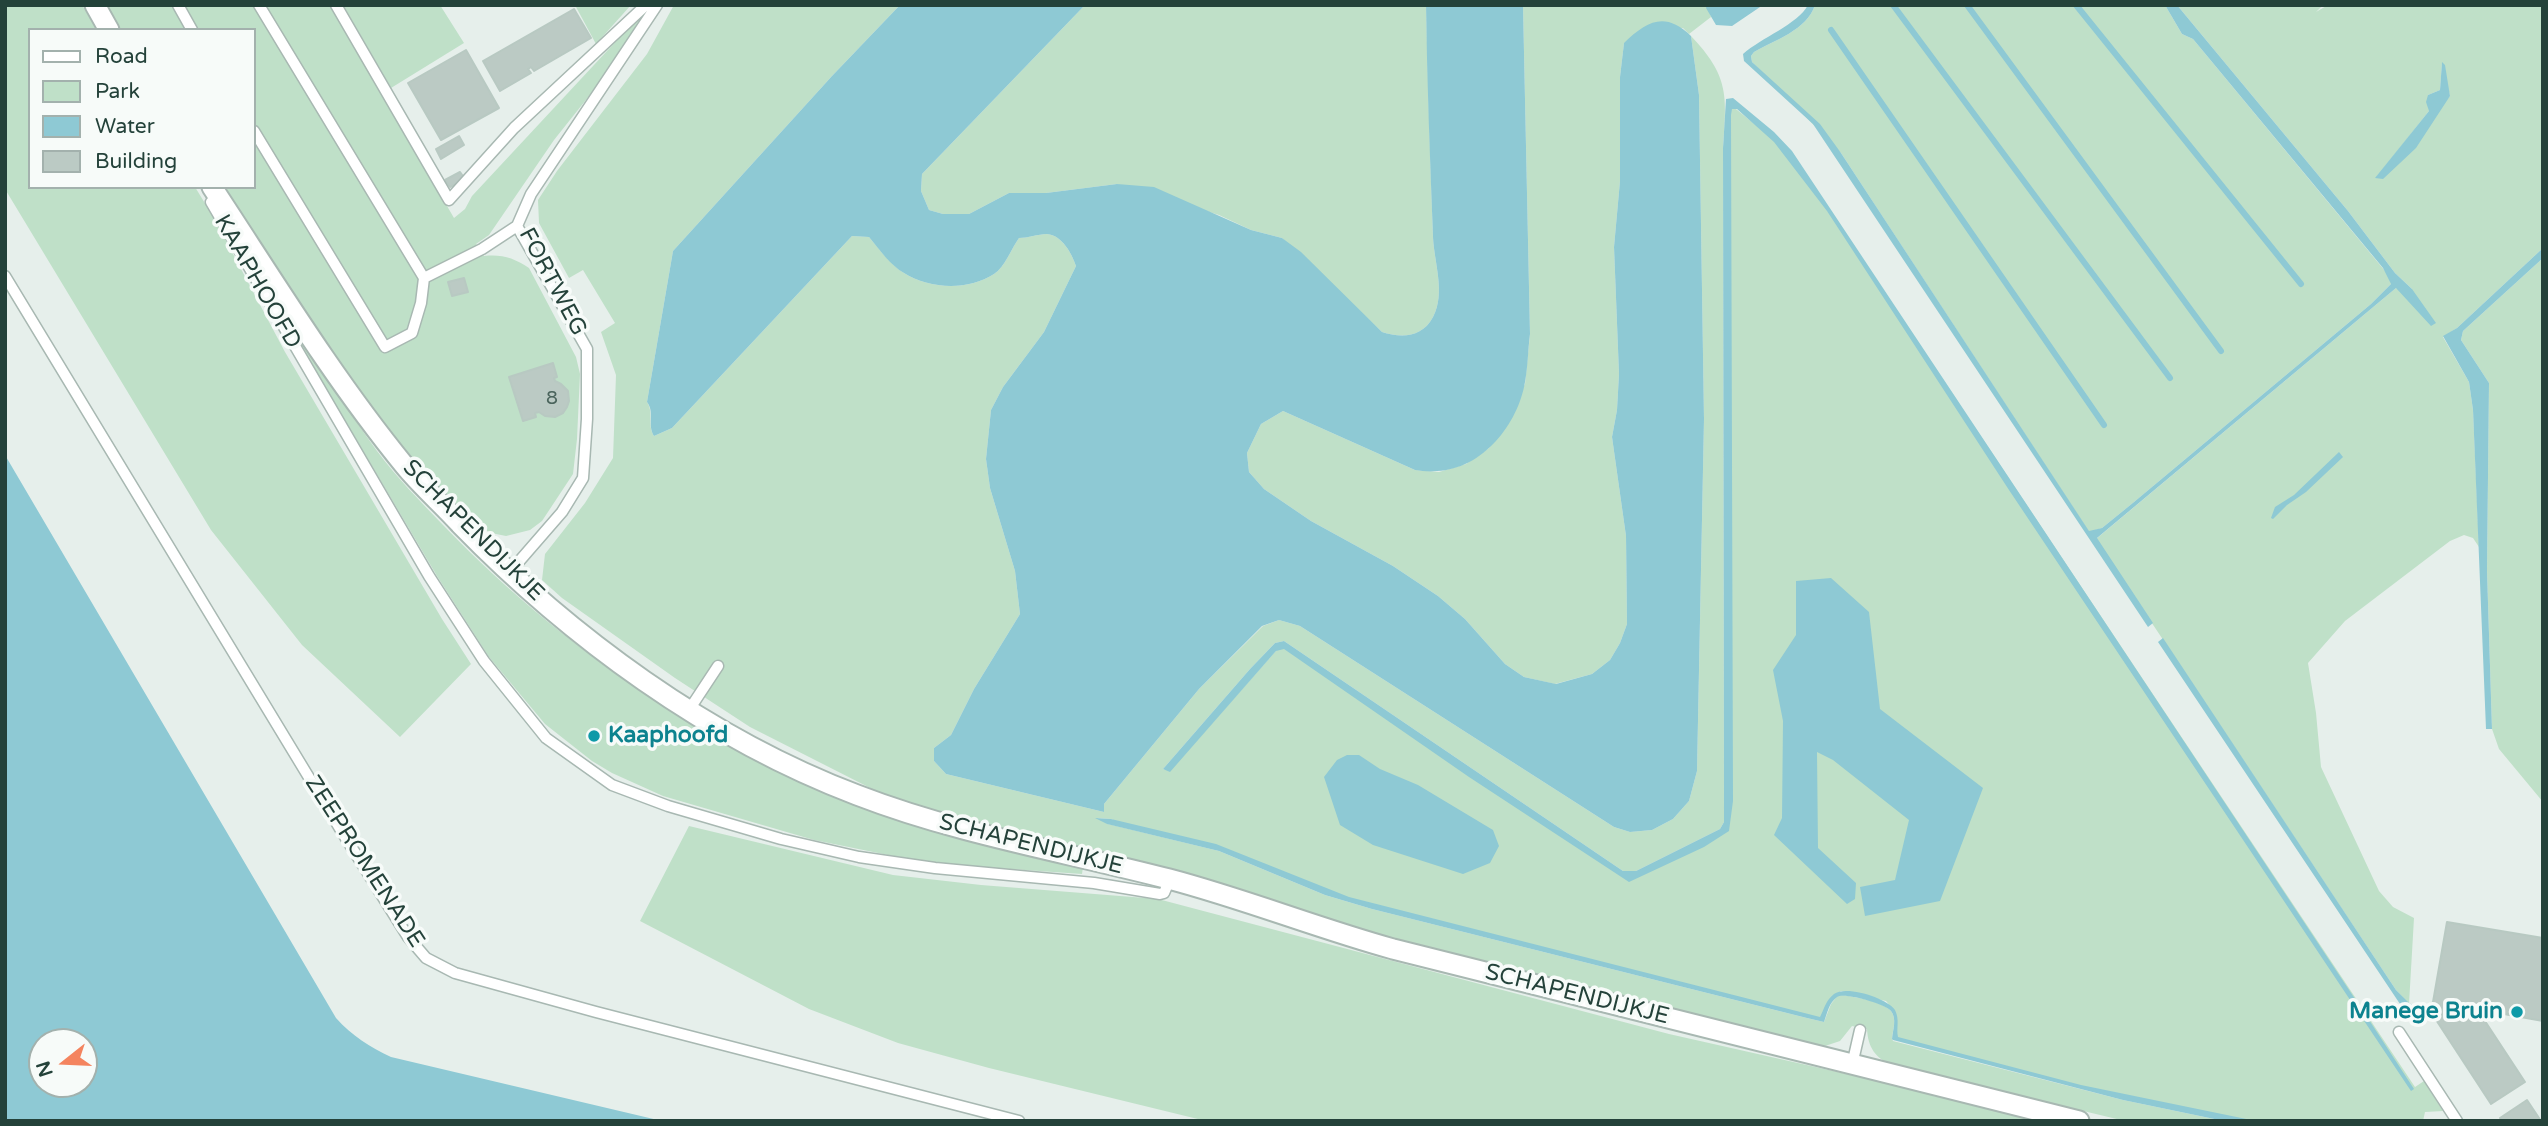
<!DOCTYPE html>
<style>
body{margin:0}
#map{position:relative;width:2548px;height:1126px;overflow:hidden;background:#e6efeb;font-family:"Varela Round",sans-serif}
canvas{display:block}
.frame{position:absolute;inset:0;border:7px solid #24423a;pointer-events:none}
.legend{position:absolute;left:28px;top:28px;width:228px;height:161px;box-sizing:border-box;background:#f7fbf9;border:2px solid #a3b1ad;margin:0;padding:9px 12px;list-style:none;font-size:21px;color:#24423a}
.legend li{display:flex;align-items:center;gap:14px;height:35px}
.legend b{width:35px;border:2px solid #a3b1ad}
.north{position:absolute;left:28px;top:1028px;width:70px;height:70px;box-sizing:border-box;background:#f7fbf9;border:2px solid #a3b1ad;border-radius:50%;rotate:252deg;font-size:19px;font-weight:700;line-height:28px;text-align:center;color:#24423a}
.north::after{content:'';display:block;margin:auto;width:24px;height:32px;background:#f4845f;clip-path:polygon(50% 0,100% 100%,50% 72%,0 100%)}
</style>
<div id="map">
<canvas width="2548" height="1126"></canvas>
<div class="frame"></div>
<ul class="legend">
<li><b style="height:9px;background:#fff"></b>Road</li>
<li><b style="height:19px;background:#bfe0c8"></b>Park</li>
<li><b style="height:19px;background:#8ec9d4"></b>Water</li>
<li><b style="height:19px;background:#bbcac4"></b>Building</li>
</ul>
<div class="north">N</div>
</div>
<script>
const ctx = document.querySelector('canvas').getContext('2d');
ctx.lineJoin = 'round';
function fill(path, color) { ctx.fillStyle = color; ctx.fill(path, 'evenodd'); }
function stroke(path, color, width, dash) { ctx.strokeStyle = color; ctx.lineWidth = width; ctx.lineCap = dash ? 'butt' : 'round'; ctx.setLineDash(dash || []); ctx.stroke(path); }
function drawText(font, color, halo, rows, align = 'center') {
  ctx.font = font + ' "Varela Round",sans-serif'; ctx.lineWidth = 7; ctx.setLineDash([]); ctx.textBaseline = 'middle'; ctx.strokeStyle = halo; ctx.fillStyle = color; for (const [text, x, y, turn = 0] of rows) {
    ctx.save(); ctx.translate(x, y); ctx.rotate((+turn || 0) * Math.PI / 180); ctx.textAlign = isNaN(turn) ? turn : align; if (halo) ctx.strokeText(text, 0, 0); ctx.fillText(text, 0, 0); ctx.restore();
  }
}
fill(new Path2D(`
 M5,5h77l15,25h-67v157h165l19,31 71,134 157,267 29,45 -71,73 -98,-92 -91,-115 -206,-341z
 M105,5h225l124,213 11,-9 7,-13 175,-188 1,14 -94,118 -65,95 -13,9 8,12c18,-2 30,2 45,12l47,89 4,17 -3,65 -4,35 -31,47 -12,9 -24,6 -15,-3 -15,-8 -79,-82 -47,-60 -127,-196h31v-157h-134z
 M343,5h97l24,38 -73,45z
 M575,5h56l-35,39z
 M674,5h226l-68,71 -159,175 -26,151c7,10 0,23 7,34l18,-8 180,-192 17,1c10,12 22,28 35,36 25,16 64,18 90,1 11,-7 17,-25 25,-36 9,0 19,-4 28,-4 15,1 25,20 29,32l-32,66 -41,55 -12,23 -5,49 4,29 25,83 5,43 -46,75 -23,46 -17,13v13l12,13 158,38v-8l95,-115 64,-63 16,-6 21,6 314,201 16,5 22,-2 21,-11 16,-18 8,-30 7,-352 -5,-324 -8,-59c38,40 36,59 32,112l1,674 -4,7 -84,42h-13l-339,-230 -9,2 -25,26 -87,100 4,1 13,-11 102,-115 347,234 99,-49 3,-724 58,47 67,97 559,838 9,-6 19,30 -18,1 -2,9h-183l-87,-16 -260,-66c4,-15 4,-27 -7,-38l-45,-10 -4,4c10,0 46,6 54,16 6,8 2,18 1,27l1,3 230,59 101,21h-99l-233,-56c-17,-7 -24,-18 -25,-36l-15,-3 -12,15 -15,5 -353,-86 -152,-40 -116,-41 -264,-66 -58,-19 -132,-67 -75,-49 -113,-80 -20,-18 3,-26 40,-51 28,-45 3,-83 -15,-43 14,-9 -32,-53 -14,8 -30,-55 -1,-23 19,-29 90,-117zM1097,818l14,1 21,9 91,22 93,38 39,12 466,118 4,-9 11,-11 -5,6 -7,18 -17,-4 -435,-109 -47,-14 -106,-44 -111,-27z
 M1085,5h341c2,78 4,155 7,232 1,25 13,56 0,80 -11,21 -32,21 -51,15l-100,-94 -31,-8 -32,-15 -102,-31 -71,9h-37l-40,21h-26l-14,-4 -8,-19 1,-17z
 M1523,5h184l4,12 -22,17 -6,-6 -59,15 -4,34v104l-6,66 5,127 -2,36 -5,27 14,99 1,88 -7,19 -10,17 -18,14 -37,10 -31,-7 -19,-13 -40,-45 -27,-23 -45,-30 -82,-45 -47,-32 -15,-17 -2,-19 14,-29 22,-13 132,59 24,2 27,-8 23,-16 36,-64 5,-50z
 M1815,5h350l17,29 11,5 197,238 1,7 -20,20 -237,198 -32,26 -13,4 -248,-379 -89,-91 -1,-6 3,-4c21,-12 53,-22 61,-47z
 M2177,5h146l-7,7 12,-7 215,1v242l-86,80 -14,9 26,45 4,28 6,137 -6,-9 -9,-3 -14,6 -105,80 -37,42 8,50 5,54 58,124 14,16 21,11 -5,86 -13,-14 -300,-451 300,-251 16,1 -17,-16 -47,-62zM2442,63l8,33 -74,82 53,-67 -1,-16 12,-5z
 M2543,258v544l-44,-53 -7,-20 -5,-158 2,-188 -28,-43 2,-9z
 M301,336c25,38 49,78 76,115 20,27 44,51 67,75 127,132 295,242 469,299 56,19 113,29 170,42l-1,7 -129,-9 -65,-10 -74,-15 -151,-44 -51,-23 -20,-12 -47,-37 -56,-67 -52,-81 -140,-237z
 M689,826l204,49 88,10 177,14 511,135 262,59 2,3 32,6 88,19h-847l-217,-53 -91,-25 -89,-34 -169,-88z`), '#bfe0c8');
fill(new Path2D(`
 M900,5h185l-163,169 -1,17 8,19 14,4h26l40,-21h37l71,-9 37,3 97,43 31,8 19,14 81,80c19,6 40,6 51,-15 13,-24 1,-55 0,-80 -3,-77 -6,-154 -7,-232h97l7,329c-2,15 -2,32 -5,48 -7,42 -42,87 -88,89 -7,1 -15,0 -22,-1l-132,-59 -22,13 -14,29 2,19 15,17 47,32 82,45 45,30 27,23 40,45 19,13 32,7 36,-10 18,-14 10,-17 7,-19 -1,-88 -14,-99 5,-27 2,-36 -5,-127 6,-66v-104l4,-34c23,-22 41,-32 67,-7l8,59 5,324 -7,352 -8,30 -16,18 -21,11 -22,2 -16,-5 -314,-201 -21,-6 -17,6 -63,63 -95,115v8l-158,-38 -12,-13v-13l17,-13 23,-46 46,-75 -5,-43 -25,-83 -4,-29 5,-49 12,-23 41,-55 32,-66c-4,-12 -14,-31 -29,-32 -9,0 -19,4 -28,4 -8,11 -14,29 -25,36 -26,17 -65,15 -90,-1 -13,-7 -25,-24 -35,-36l-17,-1 -180,192 -18,8c-7,-11 1,-24 -7,-34l26,-151 159,-175z
 M1707,5h56l-31,21 -16,-1 -10,-17z
 M1808,5h7c-8,25 -40,35 -61,47l-3,4 1,6 68,62 21,29 248,378 13,-3 32,-26 237,-198 20,-20 -8,-16 -190,-229 -11,-5 -17,-29h12l171,206 47,62 17,16 24,34 -5,3 -35,-38 -299,250 56,85 -5,4 -335,-503 -69,-63 -1,-7c18,-16 55,-30 65,-49z
 M2442,62l3,3 5,31 -34,52 -33,31 -8,-1 54,-67 -3,-9 2,-7 12,-5z
 M1733,98l41,34 18,19 579,872 43,66 -3,2 -402,-601 -182,-279 -53,-69 -37,-33h-5l-1,6 2,686 -4,30 -25,16 -75,35 -160,-105 -185,-128 -8,2 -106,121 -7,-3 87,-100 25,-26 9,-2 339,230h13l84,-42 4,-7 -1,-674 3,-49z
 M2543,248v10l-80,73 -2,9 28,43 -2,188 5,158h-6l-13,-319 -4,-28 -26,-46 14,-8z
 M2339,452l4,5 -37,35 -19,13 -14,14 -2,-1 4,-11 19,-12z
 M5,455l331,563c16,18 34,29 55,39l271,64h-657zM42,1042h42v42h-42z
 M1831,578l38,34 11,97 103,79 -43,113 -75,15 -5,-29 35,-7 14,-60 -76,-60 -16,-8 1,96 38,35 -1,16 -8,5 -73,-69 8,-17 1,-97 -10,-51 23,-35v-54z
 M2163,638l233,352 13,13 6,3 -3,9 -8,-5 -246,-368z
 M1347,755h12l21,14 38,16 75,45 6,16 -9,17 -27,11 -90,-29 -33,-20 -16,-48 13,-17z
 M1095,818l16,1 105,25 133,53 471,120c4,-8 6,-17 14,-23 12,-9 53,4 61,16 5,10 1,18 3,27l183,48 175,36h-32l-101,-21 -230,-60 -1,-1c1,-10 5,-20 -1,-28 -6,-7 -47,-19 -54,-14 -8,5 -10,17 -13,25l-17,-4 -435,-109 -47,-14 -106,-44 -112,-27z`), '#8ec9d4');
stroke(new Path2D(`
 M1893,5l277,373
 M1967,5l254,346
 M2076,5l225,279
 M1831,30l273,395`), '#8ec9d4', 6);
const building = new Path2D(`
 M574,9l17,29 -57,33 -3,-4 -3,2 3,4 -31,18 -17,-30z
 M466,50l33,58 -58,32 -33,-57z
 M459,136l5,9 -23,14 -5,-10z
 M460,172l5,7 -15,8 -5,-7z
 M464,278l4,14 -16,4 -4,-14z
 M553,363l4,14 -3,1 1,3 6,3 7,7 1,10 -2,6 -4,6 -8,4 -10,-1 -6,-4 -4,1 1,4 -13,4 -14,-44z
 M2447,922l96,16v83l-67,-12 -2,10 7,-4 44,67 -34,22 -64,-98 6,-4z
 M2527,1100l14,21h-39l-2,-3z`);
fill(building, '#bbcac4');
stroke(building, '#b8c9c2', 2);
const service = new Path2D(`
 M178,5l14,25
 M259,5l165,273 58,-29 35,-23
 M336,5l113,195 65,-72 132,-123
 M254,131l131,216 27,-14 9,-30 3,-25
 M211,202l218,374 55,85 62,77 66,47 56,21 113,33 78,18 76,11 159,15 66,11 4,-1 6,-14
 M5,276l337,556 66,105 18,21 29,15 141,39 423,109
 M509,573l53,-61 21,-34 4,-59v-70l-70,-123 14,-32 126,-189
 M689,710l29,-44
 M2399,1032l58,89
 M1852,1065l8,-35`);
const minor = new Path2D(`
 M95,5l14,25
 M212,187c62,94 121,191 192,278 17,21 38,39 56,59 110,113 249,215 397,271 101,39 208,57 312,84 76,20 148,49 224,70l686,172`);
stroke(service, '#a8b8b2', 13);
stroke(minor, '#a8b8b2', 23);
stroke(service, '#fff', 10);
stroke(minor, '#fff', 19);
for (const [x, y, r, color] of [
 [594,736,7,"#0f9aa8"],
 [2517,1012,7,"#0f9aa8"]
]) { const dot = new Path2D(); dot.arc(x, y, r, 0, 2 * Math.PI); ctx.fillStyle = color; ctx.fill(dot); stroke(dot, '#f7fbf9', 2.5); }
drawText('19px', '#4a645c', null, [
 ["8",552,399]
]);
drawText('23px', '#24423a', '#f7fbf9', [
 ["KAAPHOOFD",257,282,60],
 ["FORTWEG",552,282,62],
 ["SCHAPENDIJKJE",473,531,45],
 ["SCHAPENDIJKJE",1031,845,14],
 ["ZEEPROMENADE",364,862,57],
 ["SCHAPENDIJKJE",1577,995,14]
]);
drawText('bold 23px', '#0d838f', '#f7fbf9', [
 ["Kaaphoofd",608,736],
 ["Manege Bruin",2503,1012,"right"]
], 'left');
</script>
